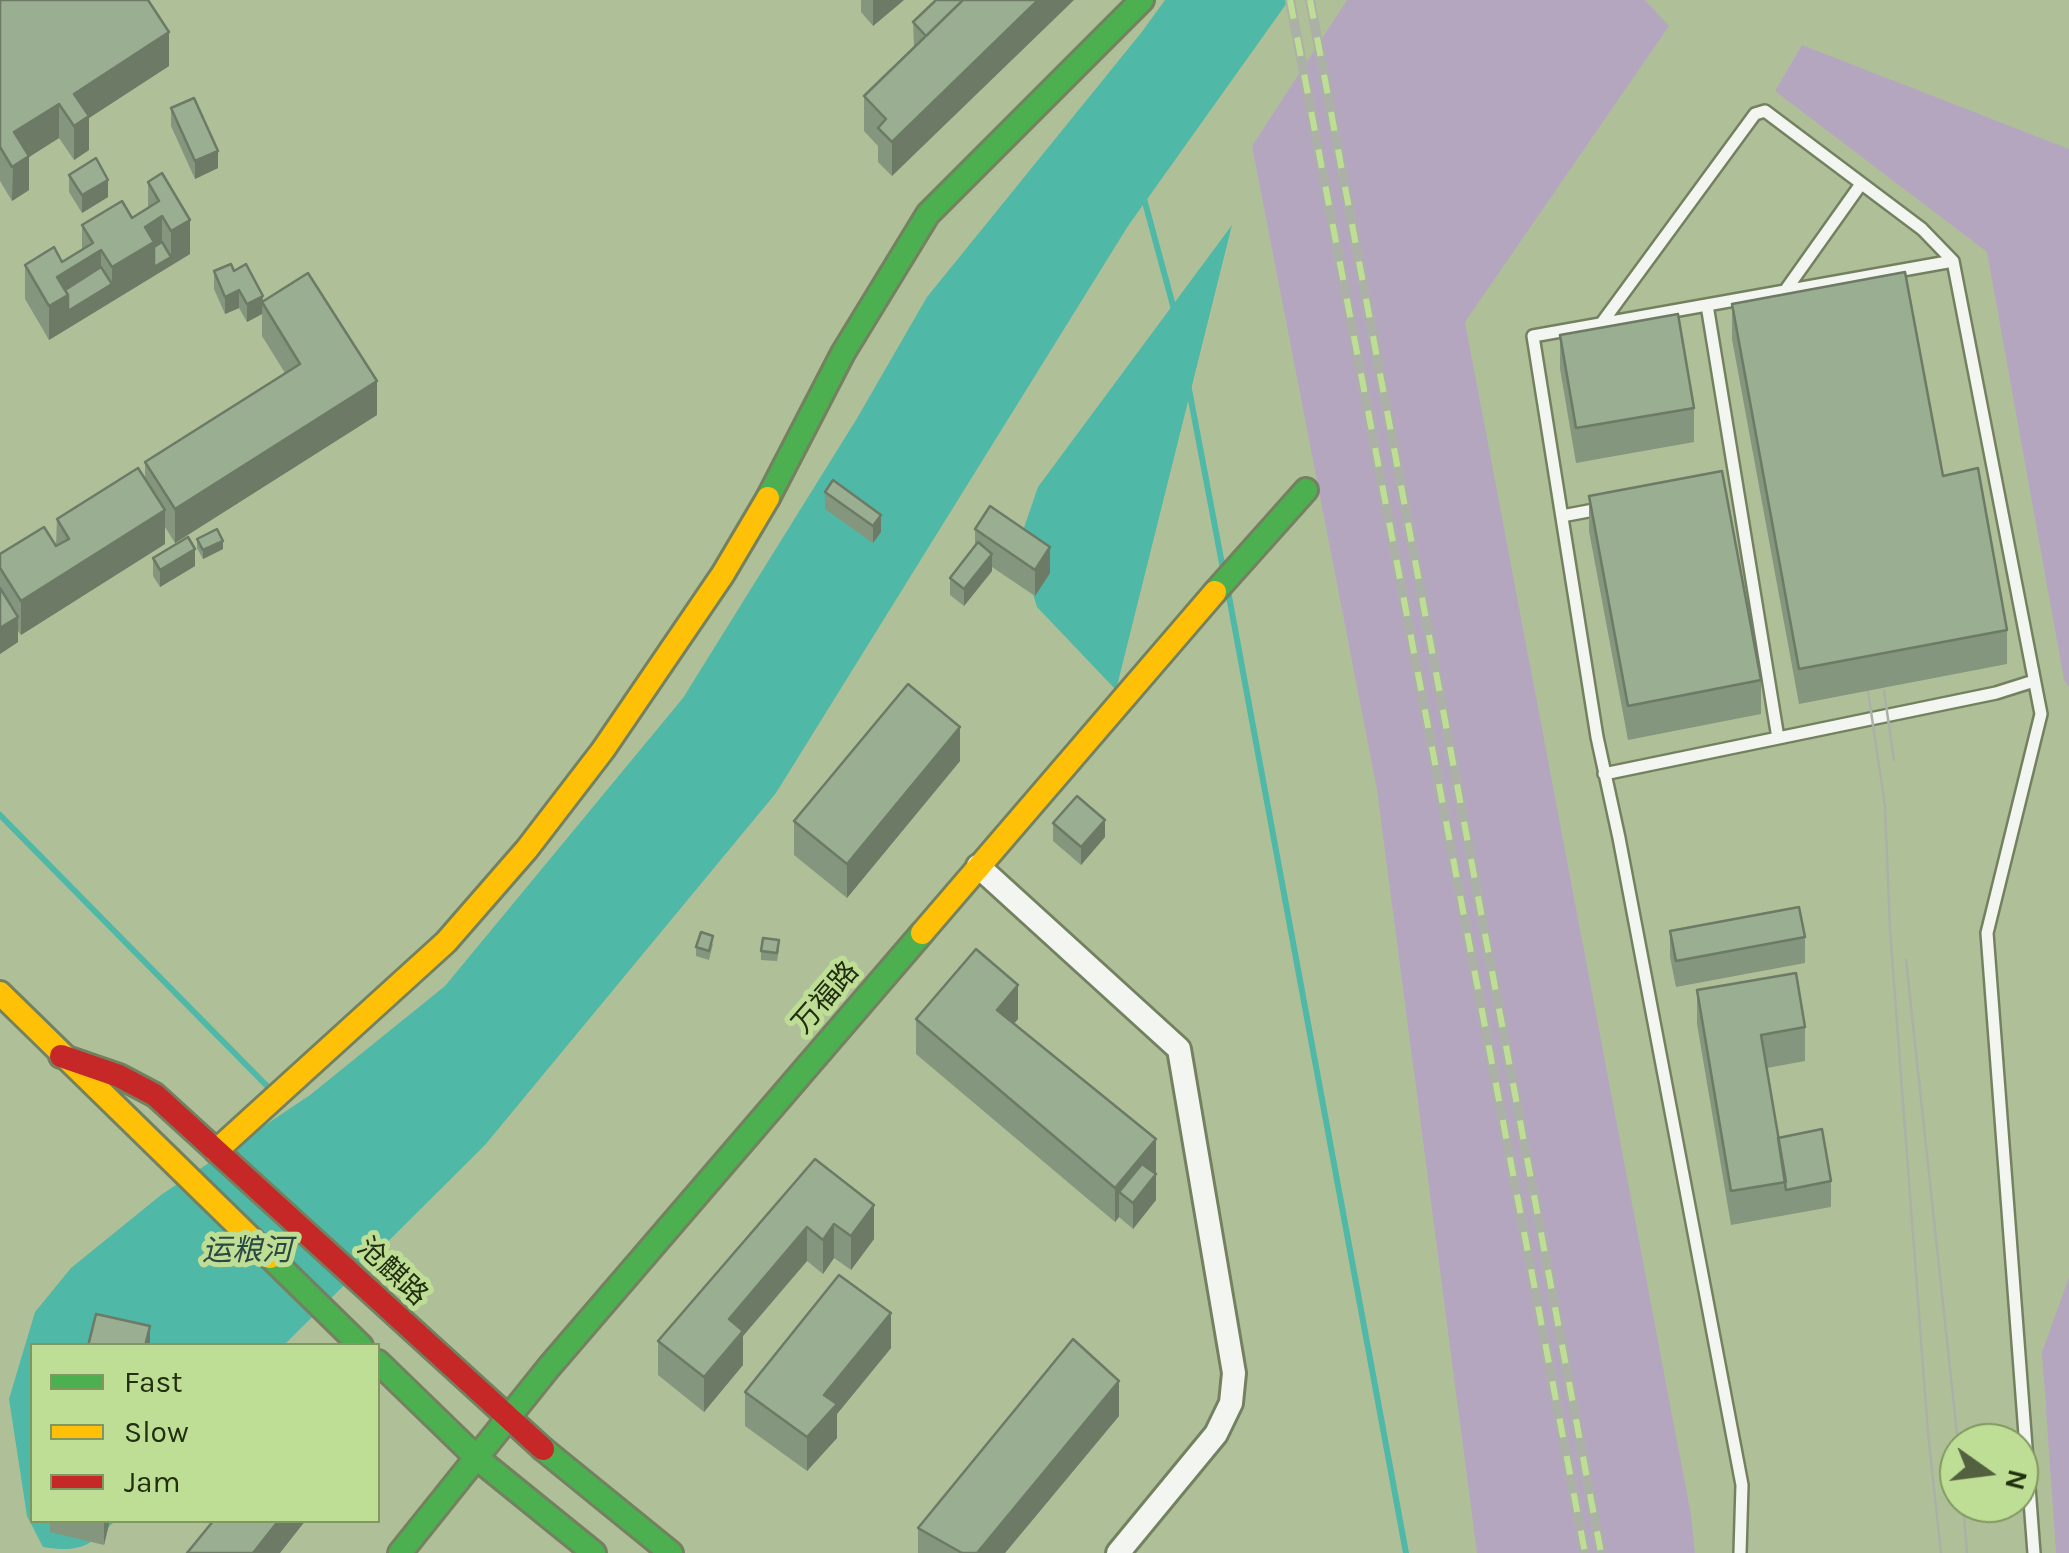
<!DOCTYPE html>
<meta charset="utf-8">
<style>
body{margin:0}
#map{position:relative;width:2069px;height:1553px;overflow:hidden;background:#afc099;font-family:Karla,sans-serif}
canvas{display:block}
.legend{position:absolute;left:30px;top:1343px;width:350px;height:180px;box-sizing:border-box;background:#bfde95;border:2px solid #809860;margin:0;padding:12px 18px;list-style:none;font-size:30px;color:#222e10}
.legend li{display:flex;align-items:center;gap:20px;height:50px}
.legend b{width:50px;border:2px solid #809860}
.north{position:absolute;left:1939px;top:1423px;width:100px;height:100px;box-sizing:border-box;background:#bfde95;border:2px solid #809860;border-radius:50%;rotate:104deg;font-size:28px;font-weight:700;line-height:40px;text-align:center;color:#222e10}
.north::after{content:'';display:block;margin:auto;width:35px;height:45px;background:#536140;clip-path:polygon(50% 0,100% 100%,50% 72%,0 100%)}
</style>
<div id="map">
<canvas width="2069" height="1553"></canvas>
<ul class="legend">
<li><b style="height:12px;background:#4caf50"></b>Fast</li>
<li><b style="height:12px;background:#ffc107"></b>Slow</li>
<li><b style="height:12px;background:#c62828"></b>Jam</li>
</ul>
<div class="north">N</div>
</div>
<script>
const ctx = document.querySelector('canvas').getContext('2d');
ctx.lineJoin = 'round';
function fill(path, color) { ctx.fillStyle = color; ctx.fill(path, 'evenodd'); }
function stroke(path, color, width, dash) { ctx.strokeStyle = color; ctx.lineWidth = width; ctx.lineCap = dash ? 'butt' : 'round'; ctx.setLineDash(dash || []); ctx.stroke(path); }
function drawText(font, color, halo, rows, align = 'center') {
  ctx.font = font + ' Karla,"Noto Sans SC",sans-serif'; ctx.lineWidth = 10; ctx.setLineDash([]); ctx.textBaseline = 'middle'; ctx.strokeStyle = halo; ctx.fillStyle = color; for (const [text, x, y, turn = 0] of rows) {
    ctx.save(); ctx.translate(x, y); ctx.rotate((+turn || 0) * Math.PI / 180); ctx.textAlign = isNaN(turn) ? turn : align; if (halo) ctx.strokeText(text, 0, 0); ctx.fillText(text, 0, 0); ctx.restore();
  }
}
fill(new Path2D(`
 M1347,0h298l24,26 -204,296 226,1193 4,38h-218l-100,-763 -125,-644z
 M1802,45l267,104v538l-5,-7 -77,-428 -212,-161z
 M2069,1277v276h-13l-14,-201z`), '#b5a6c0');
fill(new Path2D(`
 M1165,0h124l-161,226 -352,567 -291,352 -201,200 -252,1v174l83,1c-25,25 -34,32 -72,26l-16,-31 -18,-117 26,-87 36,-44 90,-73 149,-100 135,-109 238,-288 173,-278 71,-123 214,-264z
 M1232,225l-116,465 -79,-83 -19,-62 20,-58z`), '#50b8a6');
stroke(new Path2D(`
 M1143,195l32,118
 M1188,384l35,185
 M1228,591l178,962
 M0,815l269,273`), '#50b8a6', 6);
const lane = new Path2D(`
 M1785,291l76,-107
 M1707,305l71,433
 M1601,324l154,-210 10,-3 157,118 31,32 88,453 -54,219 47,620
 M1562,516l37,-7
 M1604,774l392,-81 38,-12
 M1740,1553l2,-68 -123,-647 -22,-101 -64,-401 420,-75`);
const street = new Path2D(`
 M978,866l201,183 55,324 -3,30 -15,31 -98,119`);
const fast = new Path2D(`
 M768,498l75,-145 85,-139 214,-214
 M1215,592l91,-102
 M270,1257l91,89
 M378,1362l100,97 116,94
 M543,1449l128,104
 M400,1553l149,-186 373,-434`);
const slow = new Path2D(`
 M922,933l293,-341
 M0,993l270,264
 M216,1151l230,-209 81,-93 76,-99 120,-176 45,-76`);
const jam = new Path2D(`
 M61,1056l58,20 36,19 388,354`);
stroke(lane, '#748161', 16);
stroke(street, '#748161', 28);
stroke(fast, '#748161', 28);
stroke(slow, '#748161', 28);
stroke(jam, '#748161', 28);
stroke(lane, '#f3f6f0', 11);
stroke(street, '#f3f6f0', 22);
stroke(fast, '#4caf50', 22);
stroke(slow, '#ffc107', 22);
stroke(jam, '#c62828', 22);
stroke(new Path2D(`
 M1864,664l21,142 5,124 38,503 13,120
 M1884,691l10,69
 M1906,960l53,492
 M1963,1503l4,50`), '#acb1a7', 2.5);
const rail = new Path2D(`
 M1290,0l295,1553
 M1310,0l291,1553`);
stroke(rail, '#acb1a7', 10);
stroke(rail, '#bfde95', 6, [19]);
fill(new Path2D(`
 M0,0l169,66 -80,52v32l-15,10 -15,-22 -30,19v33l-17,11 -12,-20z
 M861,0h43l-31,26 -12,-14z
 M936,0l-44,176 -14,-14v-16l-14,-15v-35l50,-48 -1,-26z
 M171,108l47,60 -23,11 -24,-53z
 M69,175l39,22 -26,16 -13,-21z
 M148,182l42,72 -141,86 -24,-41v-34l37,-3 20,-13v-24l50,-7 16,-10z
 M214,271h20l143,144 -202,128 -10,-16v17l-144,91 -3,-4v11l-18,12v-100l56,-9 1,-26 88,-40v-17l140,-89 -23,-37v-22l-15,8 -8,-14 -14,6 -11,-25z
 M1732,304l211,172 64,154v34l-208,40 -67,-365z
 M1560,335l134,73v34l-118,21 -16,-94z
 M825,492l56,40 -8,11 -48,-34z
 M1589,496l172,184v34l-133,26 -39,-209z
 M975,529l75,44 -15,23 -43,-29v4l-28,35 -14,-11v-17l25,-32z
 M197,539l26,10 -20,10 -6,-11z
 M153,558l42,8 -35,21 -7,-11z
 M960,761l-113,137 -53,-43v-34z
 M1053,823l52,14 -24,28 -28,-24z
 M1670,931l135,6v26l-129,24 -6,-30z
 M713,944l-4,16 -13,-4v-9z
 M779,949l-2,12 -16,-1v-9z
 M1697,990l108,37v34l-38,7 11,70 53,43v26l-100,18 -34,-201z
 M916,1019h102l-4,4 142,150v27l-23,29 -14,-12 -4,5 -199,-168z
 M815,1159l59,80 -23,31 -17,-12 -11,16 -16,-13 -64,75v29l-39,47 -46,-37v-34z
 M891,1348l-54,66v24l-30,33 -62,-45v-34z
 M1119,1416l-114,137h-87v-25z
 M50,1520h60l-6,25 -54,-13z`), '#84967e');
fill(new Path2D(`
 M873,0h31l-31,26z
 M1038,0h36l-182,176v-34z
 M169,32v34l-80,52v32l-15,10v-66z
 M59,104v34l-30,19v33l-17,11 2,-69z
 M218,151v17l-23,11v-18z
 M108,180v17l-26,16v-18z
 M162,216v34l9,7v-26l19,-11v34l-141,86v-34l8,-29 44,-27v34h11v-17l33,-40z
 M239,290v18l-14,6v-17z
 M263,296l-1,18 -15,8v-18z
 M377,381v34l-202,128v-34z
 M165,510v34l-144,91v-34z
 M881,515v17l-8,11v-17z
 M223,541v8l-20,10v-9z
 M1050,547v26l-15,23v-26z
 M195,549v17l-35,21v-17z
 M992,554v17l-28,35v-17z
 M18,617v25l-18,12v-26z
 M960,727v34l-113,137v-34z
 M1105,820v17l-24,28v-18z
 M1018,985v34l-21,25v-34z
 M1156,1139v34l-37,19v25l-4,5v-34z
 M1156,1174v26l-23,29v-26z
 M874,1205v34l-23,31v-34z
 M834,1224v34l-11,16v-34z
 M807,1227v34l-64,75v29l-39,47v-35l25,-58z
 M891,1313v35l-54,66v24l-30,33v-34l17,-42z
 M150,1326v20h-5z
 M1119,1381v35l-114,137h-28z
 M104,1520h6l-6,25z
 M279,1520h27l-26,33h-27z`), '#6c7a66');
const building = new Path2D(`
 M0,0h148l21,32 -95,62 15,22 -15,10 -15,-22 -45,28 15,24 -17,11 -12,-20z
 M936,0h27l-37,36 -13,-14z
 M963,0h75l-146,142 -14,-14 8,-9 -22,-23z
 M194,98l24,53 -23,10 -24,-53z
 M96,158l12,22 -26,15 -13,-20z
 M162,173l28,47 -19,11 -9,-15 -17,11 9,15 -42,25 -11,-17 -44,27 11,18 -19,11 -24,-41 29,-18 8,15 31,-19 -11,-18 40,-24 10,17 27,-17 -11,-19z
 M162,242l9,15 -17,10v-20z
 M231,264l3,7 12,-7 17,32 -16,8 -8,-14 -14,7 -11,-26z
 M101,267l11,17 -44,27v-16l-3,-5z
 M1905,272l38,204 35,-8 29,162 -208,39 -67,-365z
 M308,273l69,108 -202,128 -30,-47 155,-98 -38,-62z
 M1678,314l16,94 -118,20 -16,-93z
 M138,468l27,42 -144,91 -21,-33v-14l44,-27 12,19 13,-7 -12,-20z
 M1722,471l39,209 -133,26 -39,-210z
 M833,480l48,35 -8,11 -48,-34z
 M990,506l60,41 -15,23 -60,-41z
 M217,529l6,12 -20,9 -6,-11z
 M188,537l7,12 -35,21 -7,-12z
 M978,542l14,12 -28,35 -14,-11z
 M0,588l18,29 -18,11z
 M908,684l52,43 -113,137 -53,-43z
 M1077,796l28,24 -24,27 -28,-24z
 M1799,907l6,30 -129,24 -6,-30z
 M701,932l12,4 -4,15 -13,-4z
 M763,938l16,2 -2,13 -16,-2z
 M976,949l42,36 -21,25 159,129 -41,49 -199,-169z
 M1796,973l9,54 -44,8 25,147 -55,9 -34,-201z
 M1822,1129l9,52 -45,9 -8,-52z
 M815,1159l59,46 -23,31 -17,-12 -11,16 -16,-13 -78,92 14,12 -39,46 -46,-36z
 M1142,1164l14,10 -23,29 -14,-11z
 M839,1275l52,38 -67,82 13,9 -30,33 -62,-45z
 M96,1314l54,12 -5,20h-57z
 M1073,1339l46,42 -142,172h-15l-44,-25z
 M214,1520h65l-26,33h-66z`);
fill(building, '#9aae92');
stroke(building, '#6c7a66', 2.5);
drawText('28px', '#222e10', '#bfde95', [
 ["万福路",826,998,-49],
 ["沧麒路",392,1272,43]
]);
drawText('italic 30px', '#2c4845', '#bfde95', [
 ["运粮河",247,1251]
]);
</script>
